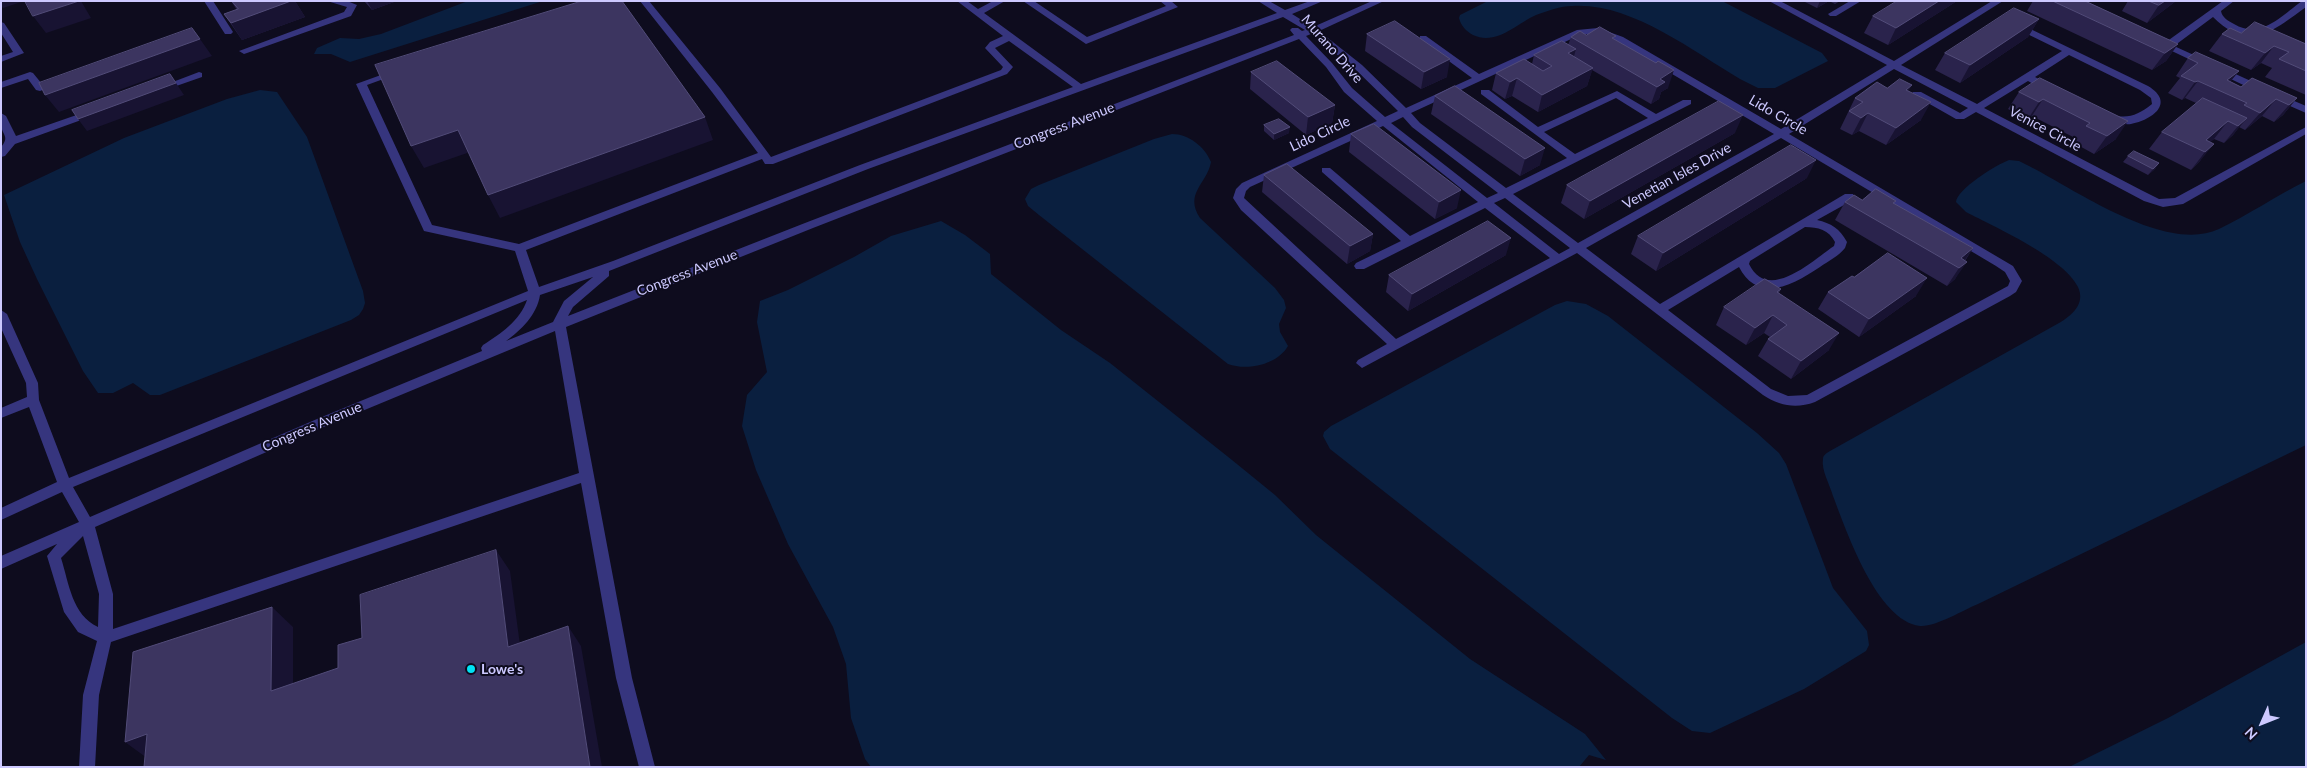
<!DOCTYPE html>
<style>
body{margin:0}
#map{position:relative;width:2307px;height:768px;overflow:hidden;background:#0e0c1e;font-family:Lato,sans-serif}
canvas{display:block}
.frame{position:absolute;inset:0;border:2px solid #cdc9ff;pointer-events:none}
.north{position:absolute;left:2237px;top:698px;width:50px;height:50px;-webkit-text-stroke:4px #0e0c1e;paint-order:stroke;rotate:226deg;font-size:14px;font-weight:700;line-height:20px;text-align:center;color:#cdc9ff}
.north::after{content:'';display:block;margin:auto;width:18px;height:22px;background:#cdc9ff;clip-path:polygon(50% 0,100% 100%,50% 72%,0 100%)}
</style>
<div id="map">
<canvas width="2307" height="768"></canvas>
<div class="frame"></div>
<div class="north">N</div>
</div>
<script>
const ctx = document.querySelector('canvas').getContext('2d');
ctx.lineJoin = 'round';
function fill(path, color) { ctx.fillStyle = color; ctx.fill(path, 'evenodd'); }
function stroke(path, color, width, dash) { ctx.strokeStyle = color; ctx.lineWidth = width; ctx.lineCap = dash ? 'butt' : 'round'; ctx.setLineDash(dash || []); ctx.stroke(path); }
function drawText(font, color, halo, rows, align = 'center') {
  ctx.font = font + ' Lato,sans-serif'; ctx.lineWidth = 4; ctx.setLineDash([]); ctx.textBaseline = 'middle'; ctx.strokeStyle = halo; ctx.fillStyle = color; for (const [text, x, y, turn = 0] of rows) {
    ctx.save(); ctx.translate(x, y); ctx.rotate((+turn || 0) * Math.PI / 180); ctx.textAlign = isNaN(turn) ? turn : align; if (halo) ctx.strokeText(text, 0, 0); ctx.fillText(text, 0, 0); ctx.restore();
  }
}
fill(new Path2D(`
 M468,1h75l-193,61 -19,-8h-17l3,-6 23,-10 19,1 22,-5z
 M1488,1h234l100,52 6,8 -53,27h-17l-18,-9c-49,-29 -110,-77 -168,-73 -11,0 -25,5 -36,9 -20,9 -40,31 -63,20 -7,-4 -12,-9 -14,-17l1,-3z
 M260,90l17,2 30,45 56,154 2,12 -2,6 -4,6 -8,5 -191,75h-10l-17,-12 -20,10h-15l-15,-22 -46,-92 -17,-37 -16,-47 120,-57 103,-39z
 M1172,134c17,0 33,13 39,28 -4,22 -27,31 -11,56l75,70 9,12 2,8 -7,16 1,8 8,14c-11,19 -41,25 -60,18l-189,-149 -11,-9 -3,-7 6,-10 8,-4 115,-46z
 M2009,160l10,1 10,5c47,24 137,88 190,63 29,-14 57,-33 87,-48v264l-328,159c-15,6 -42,23 -58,22 -43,-5 -74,-96 -87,-130 -3,-11 -12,-26 -10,-37 0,-4 4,-6 7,-8l229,-128c12,-7 27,-19 19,-36 -14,-29 -83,-60 -112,-75l-10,-10c1,-13 40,-37 53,-42z
 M941,221l24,14 25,19 1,20 70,56 49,33 122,97 43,35 41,40 154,124 115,75 21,26 -17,-5 -10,12h-708l-6,-8 -14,-41 -5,-54 -13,-37 -45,-83 -32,-74 -14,-44 5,-31 20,-23 -10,-50 3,-21 28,-11 66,-33 37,-21z
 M1567,301l19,3 22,12 149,117 22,20 7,11 47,124 34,43 2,14 -3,6 -62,38 -94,44 -18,-2 -20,-13 -342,-269 -7,-13 1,-4 7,-6 224,-121z
 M2306,642v125h-237l99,-49z`), '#0a1f3f');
fill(new Path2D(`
 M204,1h9l20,31 -2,2h-6z
 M327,1h20l10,4 -6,11 -104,37 -3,1 -5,-3 105,-39 3,-5z
 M640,1h9l71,87 51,69 230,-87 2,-3 -18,-19 5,-6 13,-6 -46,-35h10l11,8 15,-8h12l-21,12 97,71 196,-71 -19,-12h11l16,9 25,-9h13l-31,13 21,13 59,-26h12l-65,30 43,34 44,43 66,-30 -52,-38v-4h6l53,38 98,-44 21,-2 25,9 158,92 106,-64 -118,-64h11l114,60 98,-60h11l-102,64 76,39 85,-53 -49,-24v-4l3,-1 132,64c28,17 4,34 -17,38 -8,1 -16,-2 -24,-4l-1,-2 5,-3c18,4 27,0 41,-11l-1,-6 -11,-8 -71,-35 -34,22 17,9v4h-8l-16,-9 -44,27 157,82 18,9 16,-1 131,-71v7l-123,70 -20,3 -19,-6 -168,-89 -12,7h-8l-44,-25 1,-2h8l39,21 8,-5 -74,-39 -105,65 224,132 9,15 -6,11 -6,4 -195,106c-19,7 -35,4 -52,-7l-186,-142 -215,115 -6,-5 2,-3 29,-16 -146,-134 -8,-12 3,-9 6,-6 135,-62 -33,-29 -18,-25 -27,-28 -486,189 -247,99 66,351 23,89h-16l-23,-89 -35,-195 -470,159 -12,53 -4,72h-16l4,-72 14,-54 -19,-9 -14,-20 -17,-56 10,-12 -56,25v-13l78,-34 -17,-30 -61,28v-12l56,-26 -28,-75 -28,11v-10l26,-11 -1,-14 -25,-55v-18l6,4 31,69 1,17 30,78 459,-187 -13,-40 -91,-20 -68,-147 36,-13h6l2,2 -33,12 65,140 87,19 239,-91 -46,-61zM1283,17l22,13 -3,1 -4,-3h-6l-2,2 4,5 -489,188 -237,93 5,-9 36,-31v-5l259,-102zM1311,34l44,35 43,42 -13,6 -33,-29 -20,-25 -26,-27zM1582,34h16l18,7 158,93 -196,109 -65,-49 178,-90v-4h-8l-27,14 -39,-23 -79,36 -49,-37h-8v4l86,64 -61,30 -86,-65 -9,-10zM1009,41l64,46 -213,78 -247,96 -74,26 -13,-37 236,-91 3,5h8l234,-90 6,-7 -18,-19zM1616,98l32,20 -73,36 -31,-22zM1403,117l9,10 86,66 -11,5 -96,-75zM1383,126l95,76 -68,34 -80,-68h-8v4l79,69 -45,22 -2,3 2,3h8l121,-61 65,50 -154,81 -152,-141 2,-7 4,-4zM1781,138l215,128 9,6 5,9 -2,5 -201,109 -19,1 -17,-7 -103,-79 71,-43c20,38 55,17 81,0 8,-6 19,-11 25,-19l2,-6c-7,-13 -16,-19 -30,-22l36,-20 1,-3 -1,-3h-8l-185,110 -74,-56zM1505,198l65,50 -11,6 -65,-51zM1805,227c13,0 24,3 30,15l-1,4c-22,15 -66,57 -85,18l1,-3zM593,277l-29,24 -11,21 -47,19c15,-11 31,-26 34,-46zM527,300c-7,21 -27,34 -44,45l-2,3 1,3 -165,68 -227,98 -17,-30zM555,331l24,142 -466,156v-35l-18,-67 231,-101zM83,536l16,58 -1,33c-26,-12 -29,-44 -37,-69z
 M1023,1h11l53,36 79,-31 -6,-5h11l7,6 -92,37z
 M1850,1h11l-25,15h-6l-2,-2z
 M2223,1h11l-13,10c1,6 7,10 13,13 27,16 47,-8 68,-23h4v6c-33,24 -57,46 -93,10l-39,29 90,41v4h-8l-101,-48 5,-3 6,2z
 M1,22l3,1 20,30 -23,9v-6l12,-4 -12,-19z
 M30,72l3,1 9,11 15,-5 5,3 -22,9 -4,-1 -8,-11 -27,9v-6z
 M199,72l3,1v4l-40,14 -5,-3z
 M2278,94l28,12v7l-32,-14v-4z
 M91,110l4,1v4l-80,29 -10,12 -4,1v-10c8,-9 3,-11 0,-20 -1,-4 0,-10 0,-14l5,3 10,20z`), '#36357e');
fill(new Path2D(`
 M231,1h64l10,16 -63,23 -18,-26 13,-4z
 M364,1h30v1l-22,8z
 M1803,1h37l-5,3 -6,-3 -12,7z
 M1957,1l-69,44 -24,-12 9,-17z
 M2033,1h52l93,43 -12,17 -14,9 -125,-59z
 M2128,1h48l-29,22 -25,-12z
 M2039,19l-11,18 -68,46 -25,-13 10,-17z
 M2241,33l64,10h1v52l-41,-18 7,-9 -11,-5 -10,7 -42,-19 13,-17z
 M1367,34l80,43 -26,12 -56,-38z
 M1586,35l29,5 53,48 -7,4 -2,7 -8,5 -59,-34 -5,16 -49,26 -26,-16 -7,3 -13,-9 4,-17 36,-9 2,-9 34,-10 3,-8z
 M2188,58l51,13 -9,11 11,5 56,11 -14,17 -9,7 -12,-6 -17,14 -6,-3 -6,8 -9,8 -10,-4 -4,3 -10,19 -9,9 -42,-21 13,-17 34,-29 -11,-5 -3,2 -14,-7 12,-15 -4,-2z
 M1251,72l84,33 -3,18 -26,12 -56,-46z
 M2040,78l76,61 -22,15 -20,-11 3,-4 -45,-23 -4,3 -20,-10 11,-17z
 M1887,88l22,3 12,29 -35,25 -27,-14 -7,4 -12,-6 15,-31z
 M1435,96l105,69 -20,11 -89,-62z
 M1264,125l25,8 -15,7 -10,-9z
 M1735,133l-151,86 -23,-16 6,-18z
 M1351,134l106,74 -22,11 -86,-67z
 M2128,156l31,7 -4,6 -7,6 -25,-13z
 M1264,175l109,59 -3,17 -23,13 -85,-72z
 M1807,178l-151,93 -25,-17 7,-18z
 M1862,200l32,4 79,44 -8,13 -10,18 -8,7 -112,-66 10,-18z
 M1506,255l-98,56 -22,-19 3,-17z
 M1781,289l-2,4 50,57 -38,29 -33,-23 10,-17 2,-2 -6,-4 -18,12 -30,-20 8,-18z
 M1828,292l88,4 -57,41 -41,-28z`), '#2a234c');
fill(new Path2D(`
 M1,1h23l-21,7 -2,-2z
 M79,1h2l10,17 -45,15 -13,-17z
 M291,1h4l10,16 -63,23 -11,-17z
 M367,1h27v1l-22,8z
 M1820,1h9l-12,7z
 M1939,1h18l-69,44 8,-17z
 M2165,1h11l-29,22 12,-18z
 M2039,19l-11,18 -68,46 10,-18z
 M200,39l12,17 -153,56 -14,-17z
 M2178,44l-12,17 -14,9 13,-17z
 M2274,46l-13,17 -10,7 14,-17z
 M1576,49l-5,18 -3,-14z
 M1450,59l-3,18 -26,12 3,-17z
 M1593,68l-6,18 -49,26 4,-17z
 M1674,70l-6,18 -7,4 -2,7 -8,5 9,-25z
 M2239,71l-14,17 2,-8z
 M170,74l14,21 -97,36 -9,-12z
 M1517,78l-5,18 -7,3 5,-17z
 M2198,81l-13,17 -3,2 13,-18z
 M1912,85l-9,17 3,-12z
 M2297,98l-14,17 -9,7 15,-17z
 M2043,99l-11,17 -4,3 11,-17z
 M2276,99l-14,17 -17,14 15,-17z
 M1931,102l-10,18 -35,25 10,-17z
 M1335,105l-3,18 -26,12 2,-18z
 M1868,113l-9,18 -7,4 9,-17z
 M1743,115l-8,18 -151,86 6,-18z
 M705,117l8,23 -213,78 -12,-23z
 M2247,118l-14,17 -9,8 14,-17z
 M2128,121l-12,18 -22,15 13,-18z
 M2228,121l-14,18 -13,11 5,-10z
 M1290,127l-1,6 -15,7v-6z
 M458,130l12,22 -46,16 -13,-22z
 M2214,144l-14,17 -9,9 14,-18z
 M1545,148l-5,17 -20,11 5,-17z
 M1816,160l-9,18 -151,93 7,-18z
 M2159,163l-4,6 -7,6 5,-6z
 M1461,190l-4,18 -22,11 4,-17z
 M1373,234l-3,17 -23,13 3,-18z
 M1511,238l-5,17 -98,56 4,-17z
 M1973,248l-12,18v-8z
 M1967,262l-12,17 -8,7 12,-18z
 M1927,278l-11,18 -57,41 10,-18z
 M1773,315l-9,18 -18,12 9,-17z
 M1839,333l-10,17 -38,29 10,-18z
 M496,550l14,21 13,96 -15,-20z
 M272,607l21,20v83l-22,-19z
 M568,626l13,20 21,121h-12z
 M147,734l4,27 -26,-19z`), '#181332');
const building = new Path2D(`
 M25,1h54l-46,15z
 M232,1h59l-60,22 -7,-9 14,-5z
 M582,1h40l83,116 -217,78 -30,-65 -47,16 -36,-81z
 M1897,1h42l-43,27 -23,-12z
 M2053,1h32l93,43 -13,9z
 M2149,1h16l-6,4z
 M2014,8l25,11 -69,46 -25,-12z
 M1395,21l55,38 -26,13 -57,-38z
 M2255,22l51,22v27l-27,-12 10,-7 -15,-6 -9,7 -43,-19 8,-6 11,5z
 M1600,27l16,9 -4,2 44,25 2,-2 16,9 -14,9 5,3 -8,5 -86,-50 9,-6 6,4z
 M192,28l8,11 -155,56 -6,-12z
 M1562,41l14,8 -8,4 25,15 -51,27 -25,-17 -7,4 -14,-9 28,-14 19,12 9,-5 -18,-11z
 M2196,52l43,19 -12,9 14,7 11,-9 45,20 -8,7 -13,-6 -16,14 -16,-8 3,-2 -49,-22 -3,1 -14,-6 17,-13 -10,-5z
 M1277,61l58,44 -27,12 -57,-45z
 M170,74l6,9 -98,36 -6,-9z
 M2040,78l88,43 -21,15 -21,-10 4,-3 -47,-24 -4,3 -20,-10z
 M1900,79l12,6 -6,5 25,12 -35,26 -28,-15 -7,5 -12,-7 14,-9 -8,-4 22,-16 10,6z
 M1455,86l90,62 -20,11 -90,-63z
 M2203,98l44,20 -9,8 -10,-5 -22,19 8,4 -9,8 -43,-20z
 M1719,101l24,14 -153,86 -23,-16z
 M1279,119l11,8 -16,7 -10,-9z
 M1374,124l87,66 -22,12 -88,-68z
 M1791,145l25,15 -153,93 -25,-17z
 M2134,151l25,12 -6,6 -25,-13z
 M1287,164l86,70 -23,12 -86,-71z
 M1876,189l20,12 -3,2 80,45 -12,10 6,4 -8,6 -114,-66 9,-7 8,5z
 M1488,221l23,17 -99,56 -23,-19z
 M1888,253l39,25 -58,41 -41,-27 24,-16 2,1z
 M1765,279l16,10 -4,3 62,41 -38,28 -33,-22 19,-14 -14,-10 -18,13 -31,-21z
 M496,550l12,97 60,-21 22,141h-446l3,-33 -22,8 8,-90 139,-45 -1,84 67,-23v-23l24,-7 -2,-43z`);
fill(building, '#3c3560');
stroke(building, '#524c79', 1);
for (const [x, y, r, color] of [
 [471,669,5,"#00e3f4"]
]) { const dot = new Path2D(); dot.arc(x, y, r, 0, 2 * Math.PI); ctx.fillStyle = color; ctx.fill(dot); stroke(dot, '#0e0c1e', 2); }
drawText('14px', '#cdc9ff', '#0e0c1e', [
 ["Murano Drive",1332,49,49],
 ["Lido Circle",1778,115,30],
 ["Congress Avenue",1064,126,-21],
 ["Venice Circle",2045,129,28],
 ["Lido Circle",1320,134,-25],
 ["Venetian Isles Drive",1677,176,-29],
 ["Congress Avenue",687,273,-21],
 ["Congress Avenue",312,427,-23]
]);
drawText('bold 14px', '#cdc9ff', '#0e0c1e', [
 ["Lowe's",481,669]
], 'left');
</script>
